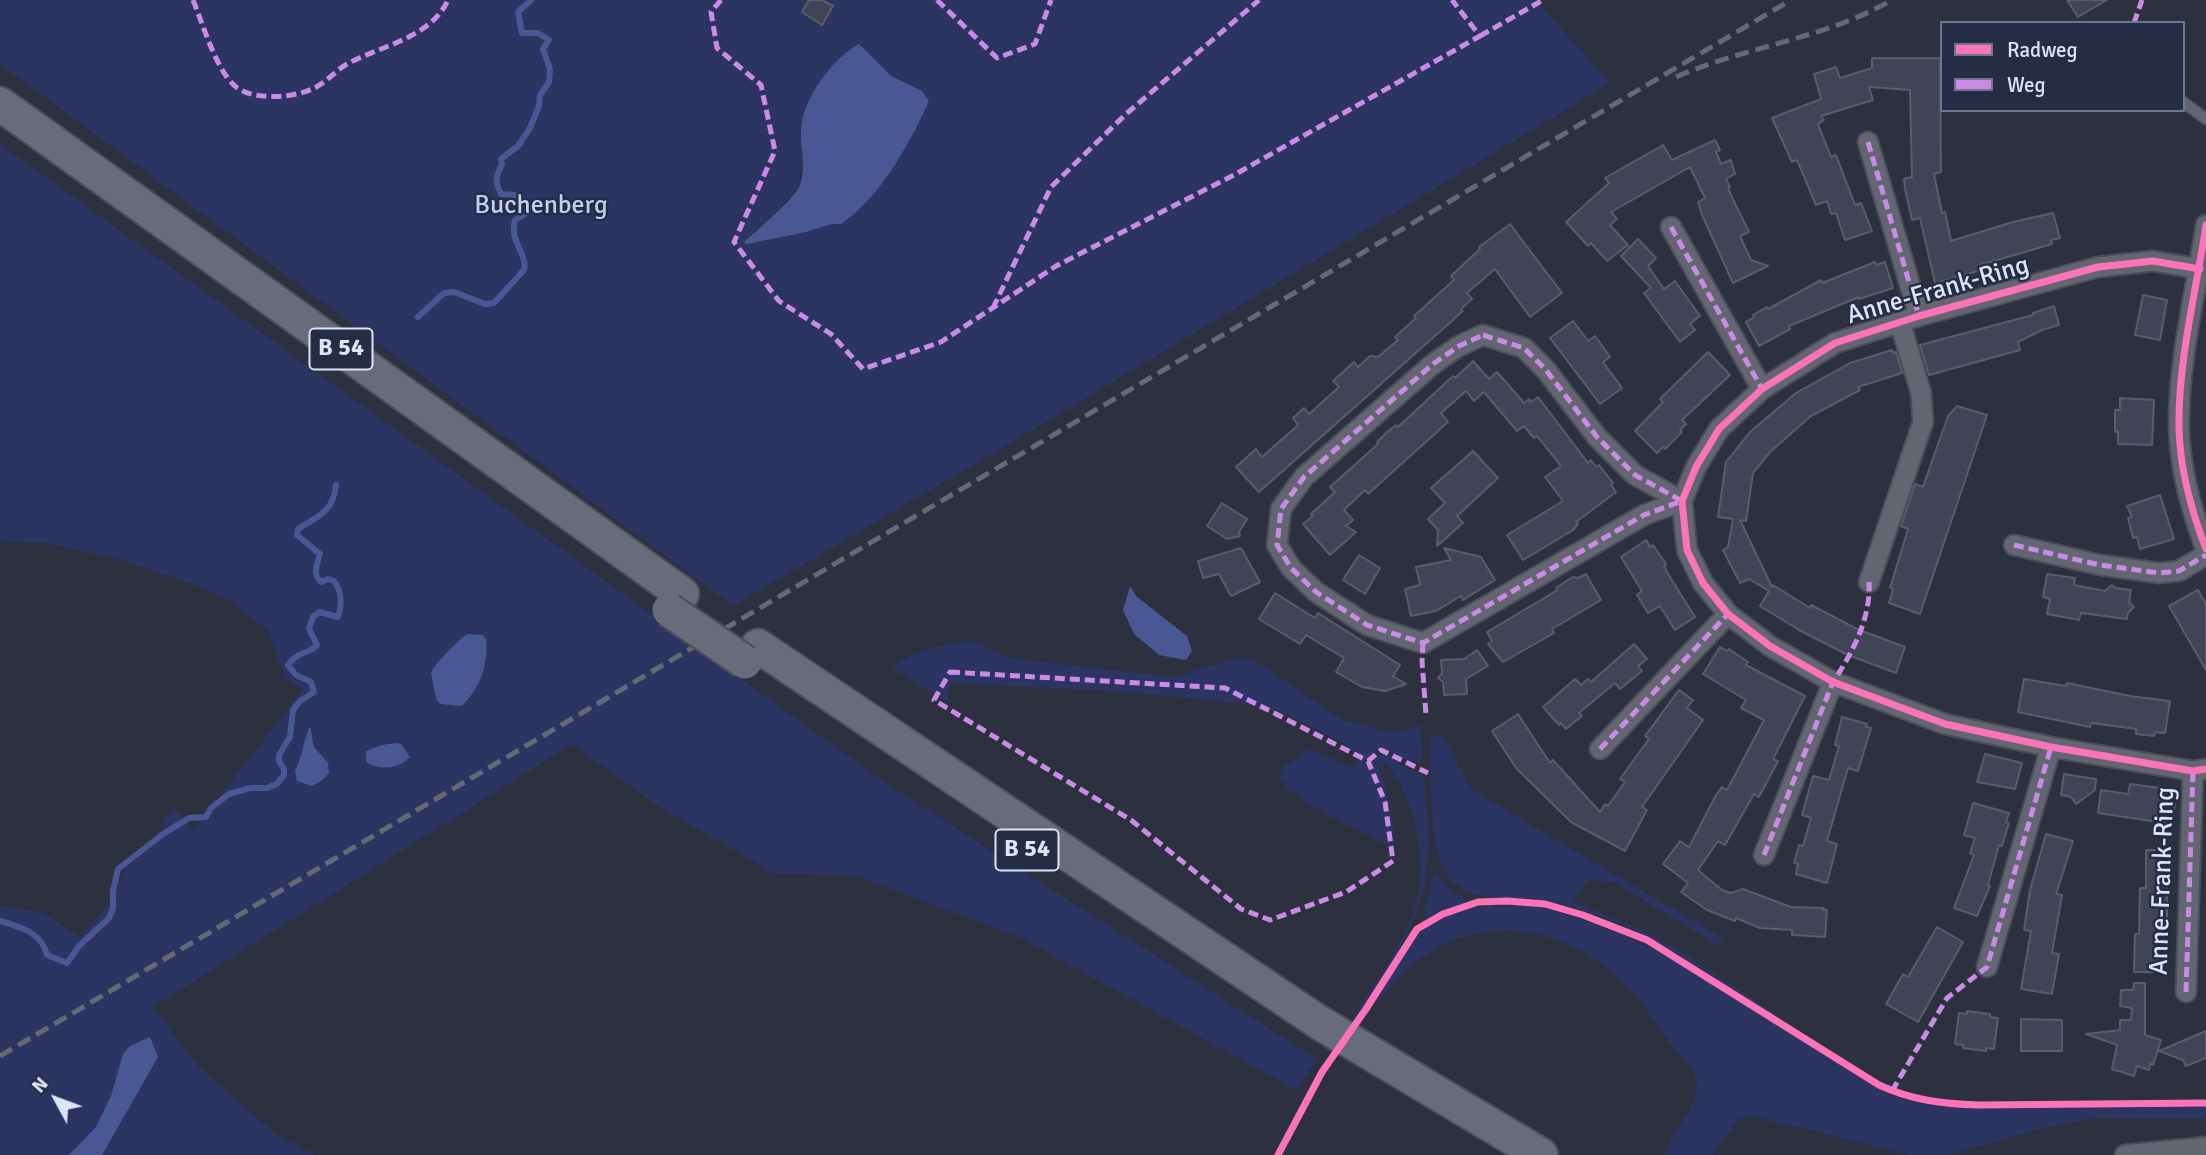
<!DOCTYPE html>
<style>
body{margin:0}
#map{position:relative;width:2206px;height:1155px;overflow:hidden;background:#2d303e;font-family:Signika,sans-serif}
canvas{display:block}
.legend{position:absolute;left:1940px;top:21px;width:245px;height:91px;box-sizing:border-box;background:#252c46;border:2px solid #6f768c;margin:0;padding:9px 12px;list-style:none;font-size:21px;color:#dfe4f6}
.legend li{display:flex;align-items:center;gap:14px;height:35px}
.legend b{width:35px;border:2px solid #6f768c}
.north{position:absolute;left:21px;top:1064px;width:70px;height:70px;-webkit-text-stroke:5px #252c46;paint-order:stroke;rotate:311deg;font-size:19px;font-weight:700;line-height:28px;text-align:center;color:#dfe4f6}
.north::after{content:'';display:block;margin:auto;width:24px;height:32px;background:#dfe4f6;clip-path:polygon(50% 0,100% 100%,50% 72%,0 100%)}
</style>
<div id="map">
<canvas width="2206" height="1155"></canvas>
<ul class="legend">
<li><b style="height:9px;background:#fb73b8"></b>Radweg</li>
<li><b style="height:9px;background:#ca8be6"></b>Weg</li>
</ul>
<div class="north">N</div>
</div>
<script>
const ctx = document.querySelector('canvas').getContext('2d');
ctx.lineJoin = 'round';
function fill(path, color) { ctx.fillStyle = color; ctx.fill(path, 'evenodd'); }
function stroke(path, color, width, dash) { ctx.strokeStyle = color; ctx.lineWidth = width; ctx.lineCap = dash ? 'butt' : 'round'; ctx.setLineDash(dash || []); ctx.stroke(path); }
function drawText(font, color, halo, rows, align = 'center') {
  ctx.font = font + ' Signika,sans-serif'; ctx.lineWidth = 5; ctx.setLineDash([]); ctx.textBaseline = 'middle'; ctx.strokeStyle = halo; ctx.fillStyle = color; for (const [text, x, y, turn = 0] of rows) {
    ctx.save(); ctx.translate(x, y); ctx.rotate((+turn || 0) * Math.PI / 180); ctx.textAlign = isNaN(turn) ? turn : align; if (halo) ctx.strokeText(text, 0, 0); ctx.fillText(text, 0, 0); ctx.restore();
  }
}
fill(new Path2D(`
 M0,0h1535l76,83 -558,335 -320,188 -733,-542zM859,44l32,32 32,16 -82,132h-9l-26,8 -61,9 53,-51 6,-38 -3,-22z
 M0,144l887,640 430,275 -21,31 -275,-152 -166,-62 -80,-2 -116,-67 -87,-63 -419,263 45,59 80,70 38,19h-316v-249l41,6 39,25 29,-33 21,-48 34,-27v-11l11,-8 19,20 109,-141 -17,-11 -19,-48 -33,-27 -44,-20 -65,-22 -77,-18 -48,-2z
 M969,640l40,18 165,19 63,-19 17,2 89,60 50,12 27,-7 2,33 -2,4 -9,-1 -31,-14 -17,15 4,5 13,-12h4l40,22c1,21 5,44 5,65 -1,73 -35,121 -75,178l-2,-1c22,-34 65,-93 68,-134 2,-18 0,-36 -4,-54 -4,-24 -13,-48 -30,-68l-7,6c10,26 15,51 15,79l-63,-31 -43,-27 -9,-15 4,-8 26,-19 44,20 7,-8 -15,-16 -67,-34 -30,-6 -121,-12 -177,-9 -3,19 -55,-34c20,-18 51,-23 77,-28z
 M1441,733l31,57 252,149 -7,6 -101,-62 -27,-4 -17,22 68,28 43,24 91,60 -1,3c-62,-40 -123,-87 -196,-107 -12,-3 -24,-8 -36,-9 -30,-4 -68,4 -91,-21 -22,-24 -18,-106 -20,-140z
 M1436,874l12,14 17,11 1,3 -40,17 -2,-2 9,-41z
 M1491,905c20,1 43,0 63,6 96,24 178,87 261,138 21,13 54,37 77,46 47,19 122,13 173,12l1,3 8,-3 132,-1v13l-107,-1 -52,9 -97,28h-43l-117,-30h-11l-21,-9 -19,2 -26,37h-48c5,-25 33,-44 32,-72 -1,-13 -24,-35 -32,-47 -13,-17 -24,-37 -39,-51 -46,-46 -111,-69 -174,-44 -18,7 -36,19 -49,32 -10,8 -19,25 -28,29l39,-63 9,-10 27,-14z`), '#2c3462');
fill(new Path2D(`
 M859,44l32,32 31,15 7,10c-19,42 -49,97 -88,123h-9l-26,8 -59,12 -3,-2c12,-11 48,-42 54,-53 10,-19 2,-39 3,-58 1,-32 31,-72 58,-87z
 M1130,586l6,10 51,40 5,15 -6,9 -27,-5 -25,-21 -11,-24z
 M467,634l16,1 3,4c2,27 -5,47 -24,67l-22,-2 -4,-5 -5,-27c5,-9 27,-32 36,-38z
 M310,726l4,21 14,16 1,10 -8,8 -9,5 -15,-5 -2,-11c8,-14 8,-29 15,-44z
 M396,743l5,1 9,13c-12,12 -29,14 -44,5v-11l15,-6z
 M150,1037l8,20 -56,98h-33l27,-28 15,-31 12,-42 7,-8z`), '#4a5795');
stroke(new Path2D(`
 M418,317l26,-24 10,-1 31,12 9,-1 30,-33c4,-17 -15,-27 -9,-50l15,-9 -1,-6 -12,-10 -16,-1c-6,-12 -6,-17 1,-29l-1,-6 17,-13 12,-18 9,-22 1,-11 9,-13 1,-13 -7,-20 6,-9 -11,-7h-16l-4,-21 13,-12
 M0,921c21,6 42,12 47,34l20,8 12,-17 30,-28 4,-9v-18l5,-22 45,-35 26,-16 17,-1 5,-9 18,-14 21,-6h17l10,-4 7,-9v-6l-5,-8v-6l11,-18 3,-27 7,-9 14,-9 -3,-10 -15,-7 -8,-10c11,-15 20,-10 29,-20l-8,-16 4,-12 6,-5 19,5c4,-12 4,-26 -4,-36l-6,-2 -7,3c-9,-8 -4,-17 -1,-28l-23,-19 1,-6c21,-13 35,-17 38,-44`), '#4a5795', 6);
const building = new Path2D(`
 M809,0h13l11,6 -11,19 -20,-13z
 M2067,0h40l-29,17z
 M1872,58h68l1,114 -7,2 8,39 3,-1 6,29 62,-19 40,-9 7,25 -9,2 1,4 -72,21 2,5 -47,13 -15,-65 -8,2 -7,-31 -1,-10 8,-2 -2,-87 -41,-3 4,13 -52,16 3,4 -6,4 13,33 5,-2 19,50 6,-2 11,28 -27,9 -9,-27 -5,1 -4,-13 -11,4 -19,-45 -5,2 -20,-44 49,-19 -7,-25 22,-7 4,11 32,-10z
 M1715,140l5,10 -4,2 5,12 10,-4 4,14 -9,5 4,8 -2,2 21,43 -9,4 11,24 17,6 -35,17 -31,-68 -4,-13 7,-4 -15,-31 -79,45 6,7 -7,6 18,20 -21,16 -16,-18 -3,3 -22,-24 43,-39 -4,-5 58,-33 9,15z
 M1510,224l52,69 -32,24 -35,-48 -28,24 5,6 -11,10 2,2 -204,181 -23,-25 20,-18 6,8 36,-32 -5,-7 11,-10 5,6 30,-27 -6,-6 21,-19 4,5 12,-11 8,1 20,-17 -3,-3 21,-19 -2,-2 40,-36 -3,-4 29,-27 -1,-2z
 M1638,239l18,19 -8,8 16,23 11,-8 25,35 -10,8 5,6 -15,12 -36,-49 7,-5 -30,-32z
 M1875,262l1,3 9,-3 8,26 -34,11v-2l-70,29 1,3 -31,17 -13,-24 8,-5 -1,-2 14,-8 1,2 53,-29 1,3z
 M2143,295l24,5 -7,40 -25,-5z
 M2054,306l5,19 -17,5 -24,12 2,8 -91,25 -9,-30 113,-30v-2z
 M1573,321l15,20 7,-5 15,21 -7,5 19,26 -22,16 -50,-66z
 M1892,350l1,3 3,-1 6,21 -44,14 2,3 -49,26 -41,36 -17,21 -7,48 -6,-1 32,67 1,-2 37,23 1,-3 46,24 48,18 -9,26 -48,-18 -49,-25 -39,-24 9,-15 -20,-12 -9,4 -17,-33 5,-3 5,-28 -15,-2 8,-55 24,-30 46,-39 54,-30z
 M1708,352l22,23 -48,45 4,4 -6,6 2,2 -17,17 -2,-2 -6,6 -22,-22 28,-29 -3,-3z
 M1473,361l16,18 8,-7 27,31 5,-4 2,3 7,-5 50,66 3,-3 5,7 3,-2 14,18 -2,2 5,7 -40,30 2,2 -5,6 -50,30 -16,-25 56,-34 -18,-24 16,-11 -24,-30 -3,2 -10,-12 -7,5 -33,-39 -10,9 -8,-10 -25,22 7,9 -80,72 -3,-4 -21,20 9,10 -7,6 10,6 -26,23 -27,-31 10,-8 -2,-2 24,-22 -5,-5 48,-43 -1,-2 9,-9 10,-8 2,2 55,-51 2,2z
 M2120,398l34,2 -2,45 -34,-1v-13l-3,1v-22h5z
 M1957,406l30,9 -67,199 -31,-11 4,-14 -3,-1 18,-59 -7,-3 14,-42 8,3 25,-71z
 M1473,451l25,27 -41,38 6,7 -26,23 1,-16 -10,-11 17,-16 -14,-15z
 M2160,495l14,44 -34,10 -3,-12 -4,1 -5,-20 4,-1 -5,-11z
 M1222,503l25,16 -8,13 1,4 -13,3 -20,-13z
 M1646,540l4,7 3,-2 13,19 -2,2 4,8 27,43 -20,13 -15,-24 -12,7 -11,-18 5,-4 -21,-34z
 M1241,548l19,34 -29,14 -12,-22 -16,4 -5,-17z
 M1444,548l37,9 14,23 -32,20 -2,-4 -25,15 -25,5 -6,-27 15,-4 -4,-18 35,-7z
 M1359,555l21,13 -15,26 -22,-14z
 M1586,574l15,26 -49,29 2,4 -51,29 -15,-18 4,-3 -5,-9 69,-41 1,-4 16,-10 5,1z
 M2047,574l28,4 -1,7 31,6 7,-6 3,3 16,2 -2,12 5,5 -6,6 -1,6 -46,-6 -2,7 -32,-6 3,-15 -7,-2z
 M2198,590l8,14v66l-37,-64z
 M1275,593l40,25 3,-5 82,52 -7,11 13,8 -21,7 -23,-4 -26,-15 8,-14 -38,-23 -6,9 -41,-25z
 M1634,644l13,15 -9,7 4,5 -22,18 -5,-6 -36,30 3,3 -16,13 -5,-6 -2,2 -16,-18 32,-28 6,6 7,-6 3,3z
 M1720,647l7,4 2,-2 19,13 -2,3 59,31 -32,63 5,2 -19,36 -5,-3 -29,51 -7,-4 -20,29 24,20 9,3 12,-4 48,18 33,1 -1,2h4l-2,27 -33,-2v-5l-32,-2 -24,-10 -1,3 -28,-11 -26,-18 7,-9 -25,-19 17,-23 9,6 27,-52 6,-8 5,3 37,-70 -23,-12 5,-8 -43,-26z
 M1477,650l11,16 -22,13 1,15 -23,1 -1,-13 -5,-4 4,-5 -1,-13 23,-1z
 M2024,679l42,7 1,-3 63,13 40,5 -5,32 -10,-1 -1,4 -18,-2v-5l-45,-6 -1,4 -72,-15z
 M1679,690l14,10 -6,8 16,12 -61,87 5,3 -22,41 -54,-29 -55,-54 -24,-37 26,-17 32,49 3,-3 47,52 5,-8 3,2 17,-24 -5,-3 29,-40 -4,-3z
 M1842,717l25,7 -1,3 5,1 -13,43 -10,-3 -21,73 10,3 -10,39 -31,-9 2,-10 -4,-1 5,-18 4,1 8,-28 -9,-3 11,-39 16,4 10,-34 -4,-1z
 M1985,754l37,9 -7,26 -38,-7z
 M2064,774l32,5 -1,11 -19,14 -5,-7 -10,-2z
 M2130,784l38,5 -2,14 9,1 -3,20 -74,-11 3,-23 27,4z
 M1973,803l36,10 -3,9 3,1 -7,23 -3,-1 -11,40 2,1 -13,30 -23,-8 20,-53 -4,-2 5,-15 -11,-3z
 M2046,834l27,7 -17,53 6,1 -10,58 7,1 -7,40 -31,-5 10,-58 -7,-1 6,-40z
 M2146,850h25v29h-4v45h-9l-1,48h-23l1,-38h4l1,-46h6z
 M1937,927l26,15 -45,80 -32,-18 17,-30 5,3z
 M2134,983h11v52l16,5 -8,25 -3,-1 -1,6 -12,-4 -3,10 -22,-7 5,-24 -31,-11 34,-4v-10h11l1,-12 -12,-2 1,-16h12z
 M1967,1011l23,3v3l8,1 -4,31 -8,-1v3l-23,-3v-3l-8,-1 4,-31 8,1z
 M2021,1019l41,1v31h-41z
 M2206,1031v27l-20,8 -3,-6 -24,-9z`);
fill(building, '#414457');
stroke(building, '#5a5c68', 2);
const service = new Path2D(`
 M2183,102l23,17`);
const minor = new Path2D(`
 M1868,142l51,174
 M2206,225c-10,67 -28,135 -27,203 1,42 12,82 27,121
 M1671,227l91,162
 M2200,269l-47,-8 -55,6 -179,49 -84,27 -73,46 -43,40 -23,38 -14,34 5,49 16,33 25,31 42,32 63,36 112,42 106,23 142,24 13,-2
 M1483,335l41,13 22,22 51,67 38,38 47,26 -38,14 -221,128 -56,-18 -51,-33 -25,-24 -14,-23 4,-36 23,-32 129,-113 26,-18z
 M2014,545l86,20 59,8 20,-2 27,-16
 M1869,582l54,-160 -2,-29 -21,-71
 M1600,749l128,-135
 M1764,855l69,-173
 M1987,967l64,-220
 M2186,992l7,-221
 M2125,1155l81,-8`);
const trunk = new Path2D(`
 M0,104l682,490
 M758,646l562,377 221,132`);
stroke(service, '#4b4d5b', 13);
stroke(minor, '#4b4d5b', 23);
stroke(trunk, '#4b4d5b', 37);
stroke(service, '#636671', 10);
stroke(minor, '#636671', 19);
stroke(trunk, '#686c7a', 33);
stroke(new Path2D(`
 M1676,77c70,-31 149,-38 216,-77
 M0,1056l1791,-1056`), '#666874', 5, [14, 7]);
const trunkBridge = new Path2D(`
 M669,610l76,52`);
stroke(trunkBridge, '#4b4d5b', 37, []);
stroke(trunkBridge, '#686c7a', 33);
stroke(new Path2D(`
 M193,0c10,24 23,70 42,86 17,15 58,12 77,3 13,-5 23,-18 35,-25 33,-18 84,-26 101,-64
 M721,0l-10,12 6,36 44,37 14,66 -41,91 45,59 52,33 32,35 78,-27 115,-76 178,-91 246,-139 -28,-36
 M937,0l60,58 38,-14 16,-44
 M2134,23l8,-23
 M1480,36l63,-36
 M1868,142l51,174
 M1671,227l91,162
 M993,308l58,-121 75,-73 133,-114
 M1483,335l41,13 22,22 51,67 38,38 47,26 -38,14 -221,128 -56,-18 -51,-33 -25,-24 -14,-23 4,-36 23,-32 129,-113 26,-18z
 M2014,545l86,20 59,8 20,-2 27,-16
 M1423,643l-1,18 4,54
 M950,672l275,16 143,73 17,41 8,59 -47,31 -76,28 -29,-11 -110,-89 -197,-120z
 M1600,749l128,-135
 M1368,761l13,-11 47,23
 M1764,855l69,-173c20,-30 38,-64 36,-100
 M2186,992l7,-221
 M1892,1091l55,-93 40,-31 64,-220`), '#ca8be6', 5, [10, 5]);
stroke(new Path2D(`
 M2206,225c-10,67 -28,135 -27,203 1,42 12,82 27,121
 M2200,269l-47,-8 -55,6 -179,49 -84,27 -73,46 -43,40 -23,38 -14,34 5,49 16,33 25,31 42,32 63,36 112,42 106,23 142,24 13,-2
 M1278,1155l44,-83 44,-63 51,-80 26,-15 35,-12 29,-1 38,3 38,11 64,25 232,145c32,15 64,19 99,20l228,-2`), '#fb73b8', 7);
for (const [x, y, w] of [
 [341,349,63],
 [1027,850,63]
]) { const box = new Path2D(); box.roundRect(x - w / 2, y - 20.5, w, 41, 5); ctx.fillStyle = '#252c46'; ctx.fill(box); stroke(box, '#dfe4f6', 2); }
drawText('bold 24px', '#dfe4f6', null, [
 ["B 54",341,349],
 ["B 54",1027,850]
]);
drawText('26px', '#c4cff6', '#252c46', [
 ["Buchenberg",541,206]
]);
drawText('26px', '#dfe4f6', '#252c46', [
 ["Anne-Frank-Ring",1938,291,-16],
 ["Anne-Frank-Ring",2163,881,-88]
]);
</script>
